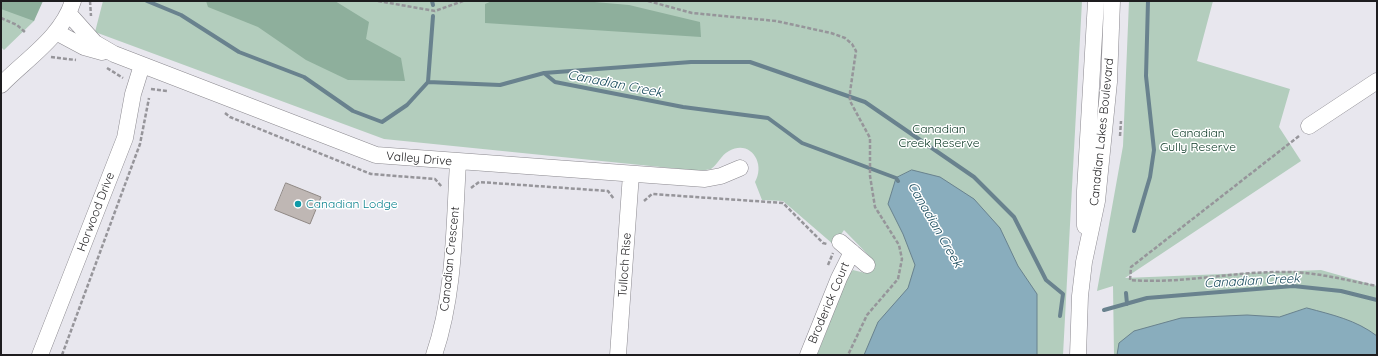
<!DOCTYPE html>
<style>
body{margin:0}
#map{position:relative;width:1378px;height:356px;overflow:hidden;background:#e8e7ee;font-family:Quicksand,sans-serif}
canvas{display:block}
.frame{position:absolute;inset:0;border:2px solid #1e1d1f;pointer-events:none}
</style>
<div id="map">
<canvas width="1378" height="356"></canvas>
<div class="frame"></div>
</div>
<script>
const ctx = document.querySelector('canvas').getContext('2d');
ctx.lineJoin = 'round';
function fill(path, color) { ctx.fillStyle = color; ctx.fill(path, 'evenodd'); }
function stroke(path, color, width, dash) { ctx.strokeStyle = color; ctx.lineWidth = width; ctx.lineCap = dash ? 'butt' : 'round'; ctx.setLineDash(dash || []); ctx.stroke(path); }
function drawText(font, color, halo, rows, align = 'center') {
  ctx.font = font + ' Quicksand,sans-serif'; ctx.lineWidth = 3; ctx.setLineDash([]); ctx.textBaseline = 'middle'; ctx.strokeStyle = halo; ctx.fillStyle = color; for (const [text, x, y, turn = 0] of rows) {
    ctx.save(); ctx.translate(x, y); ctx.rotate((+turn || 0) * Math.PI / 180); ctx.textAlign = isNaN(turn) ? turn : align; if (halo) ctx.strokeText(text, 0, 0); ctx.fillText(text, 0, 0); ctx.restore();
  }
}
fill(new Path2D(`
 M1,1h38l-5,20 -30,29 -3,-3z
 M103,1h979l-19,354h-246l31,-79 5,-6 12,3 10,-11 -31,-32 -10,15 -51,-44 -21,-1 -7,-18c11,-19 -5,-43 -26,-31 -8,4 -11,13 -18,18l-11,2 -316,-32 -289,-107z
 M1129,1h84l-16,60 93,28 -11,38 22,34 -176,117 196,-8 56,16v69h-263l-1,-69 -16,5 26,-145z`), '#b3cdbd');
fill(new Path2D(`
 M1,1h42l-9,20 -33,-12z
 M206,1h129l34,21 -3,17 35,19 4,23 -57,-1 -42,-20 -48,-33 -50,-20z
 M492,1h91l46,4 71,17 1,15 -216,-14v-19z`), '#8eaf9c');
const water = new Path2D(`
 M912,170l28,7 34,22 26,29 18,38 19,28v61h-173l14,-33 30,-34 7,-23 -12,-31 -15,-30 8,-26z
 M1307,308c26,7 49,12 70,28v19h-260l2,-12 15,-12 47,-13 66,-3 32,2z`);
fill(water, '#89adbd');
stroke(water, '#69828e', 1);
stroke(new Path2D(`
 M147,1l34,14 58,37 65,25 49,34 29,11 25,-17 21,-23 72,3 44,-12 11,9 128,25 85,11 34,25 94,35 2,3
 M432,1l1,4
 M544,73l147,-11h59l115,40 109,75 40,40 32,63 17,14 -3,22
 M428,82l5,-66
 M1134,231l16,-54 4,-27 -8,-74 2,-75
 M1126,293l1,11
 M1104,310l43,-12 146,-12 48,5 36,9`), '#69828e', 4);
const building = new Path2D(`
 M286,183l35,14 -11,27 -35,-14z`);
fill(building, '#bfb7b4');
stroke(building, '#8f8884', 1);
const minor = new Path2D(`
 M69,14l26,29 19,11 262,101 329,24 16,-3 19,-8
 M56,32l28,15 18,5
 M1,85c25,-26 61,-48 72,-84
 M1309,126l68,-45
 M1085,226v-35l11,-190
 M840,242l27,23
 M40,355l85,-217 8,-44 9,-29
 M434,355c21,-61 20,-129 24,-192
 M618,355l13,-181
 M808,355l31,-77 13,-26
 M1078,355l2,-59 4,-34 13,-61 12,-119 3,-81`);
stroke(minor, '#8b898f', 17);
stroke(new Path2D(`
 M90,1l1,15
 M378,1l57,10 28,-10
 M648,1l44,12 84,8 55,12 14,5 7,6 4,7 -6,41v9l20,37v38l5,31 24,38 3,14 -4,20 -31,36 -19,40
 M1,18l16,7 9,8
 M51,57l25,3
 M107,68l16,10
 M151,89l16,2
 M225,113l5,4 141,57 64,5 7,8
 M1120,136l1,-15
 M1299,136l-168,131 -1,13c51,4 100,-8 150,-8 34,-1 64,8 97,14
 M471,188l8,-6 129,9 6,8
 M644,201l8,-7 131,9 40,40 4,1
 M828,265l5,-12
 M62,355l78,-211 9,-46`), '#96959a', 2.5, [4, 2]);
stroke(minor, '#fff', 16);
for (const [x, y, r, color] of [
 [298,204,4,"#0f9aa8"]
]) { const dot = new Path2D(); dot.arc(x, y, r, 0, 2 * Math.PI); ctx.fillStyle = color; ctx.fill(dot); stroke(dot, '#fff', 1.5); }
drawText('12px', '#063420', '#fff', [
 ["Canadian",939,129],
 ["Creek Reserve",939,143],
 ["Canadian",1198,133],
 ["Gully Reserve",1198,147]
]);
drawText('12px', '#1e1d1f', '#fff', [
 ["Canadian Lakes Boulevard",1102,132,-84],
 ["Valley Drive",419,159,5],
 ["Horwood Drive",96,212,-69],
 ["Canadian Crescent",450,259,-84],
 ["Tulloch Rise",625,265,-86],
 ["Broderick Court",829,303,-67]
]);
drawText('12px', '#0d838f', '#fff', [
 ["Canadian Lodge",306,204]
], 'left');
drawText('italic 13px', '#15485a', '#fff', [
 ["Canadian Creek",615,84,11],
 ["Canadian Creek",935,225,60],
 ["Canadian Creek",1252,281,-3]
]);
</script>
